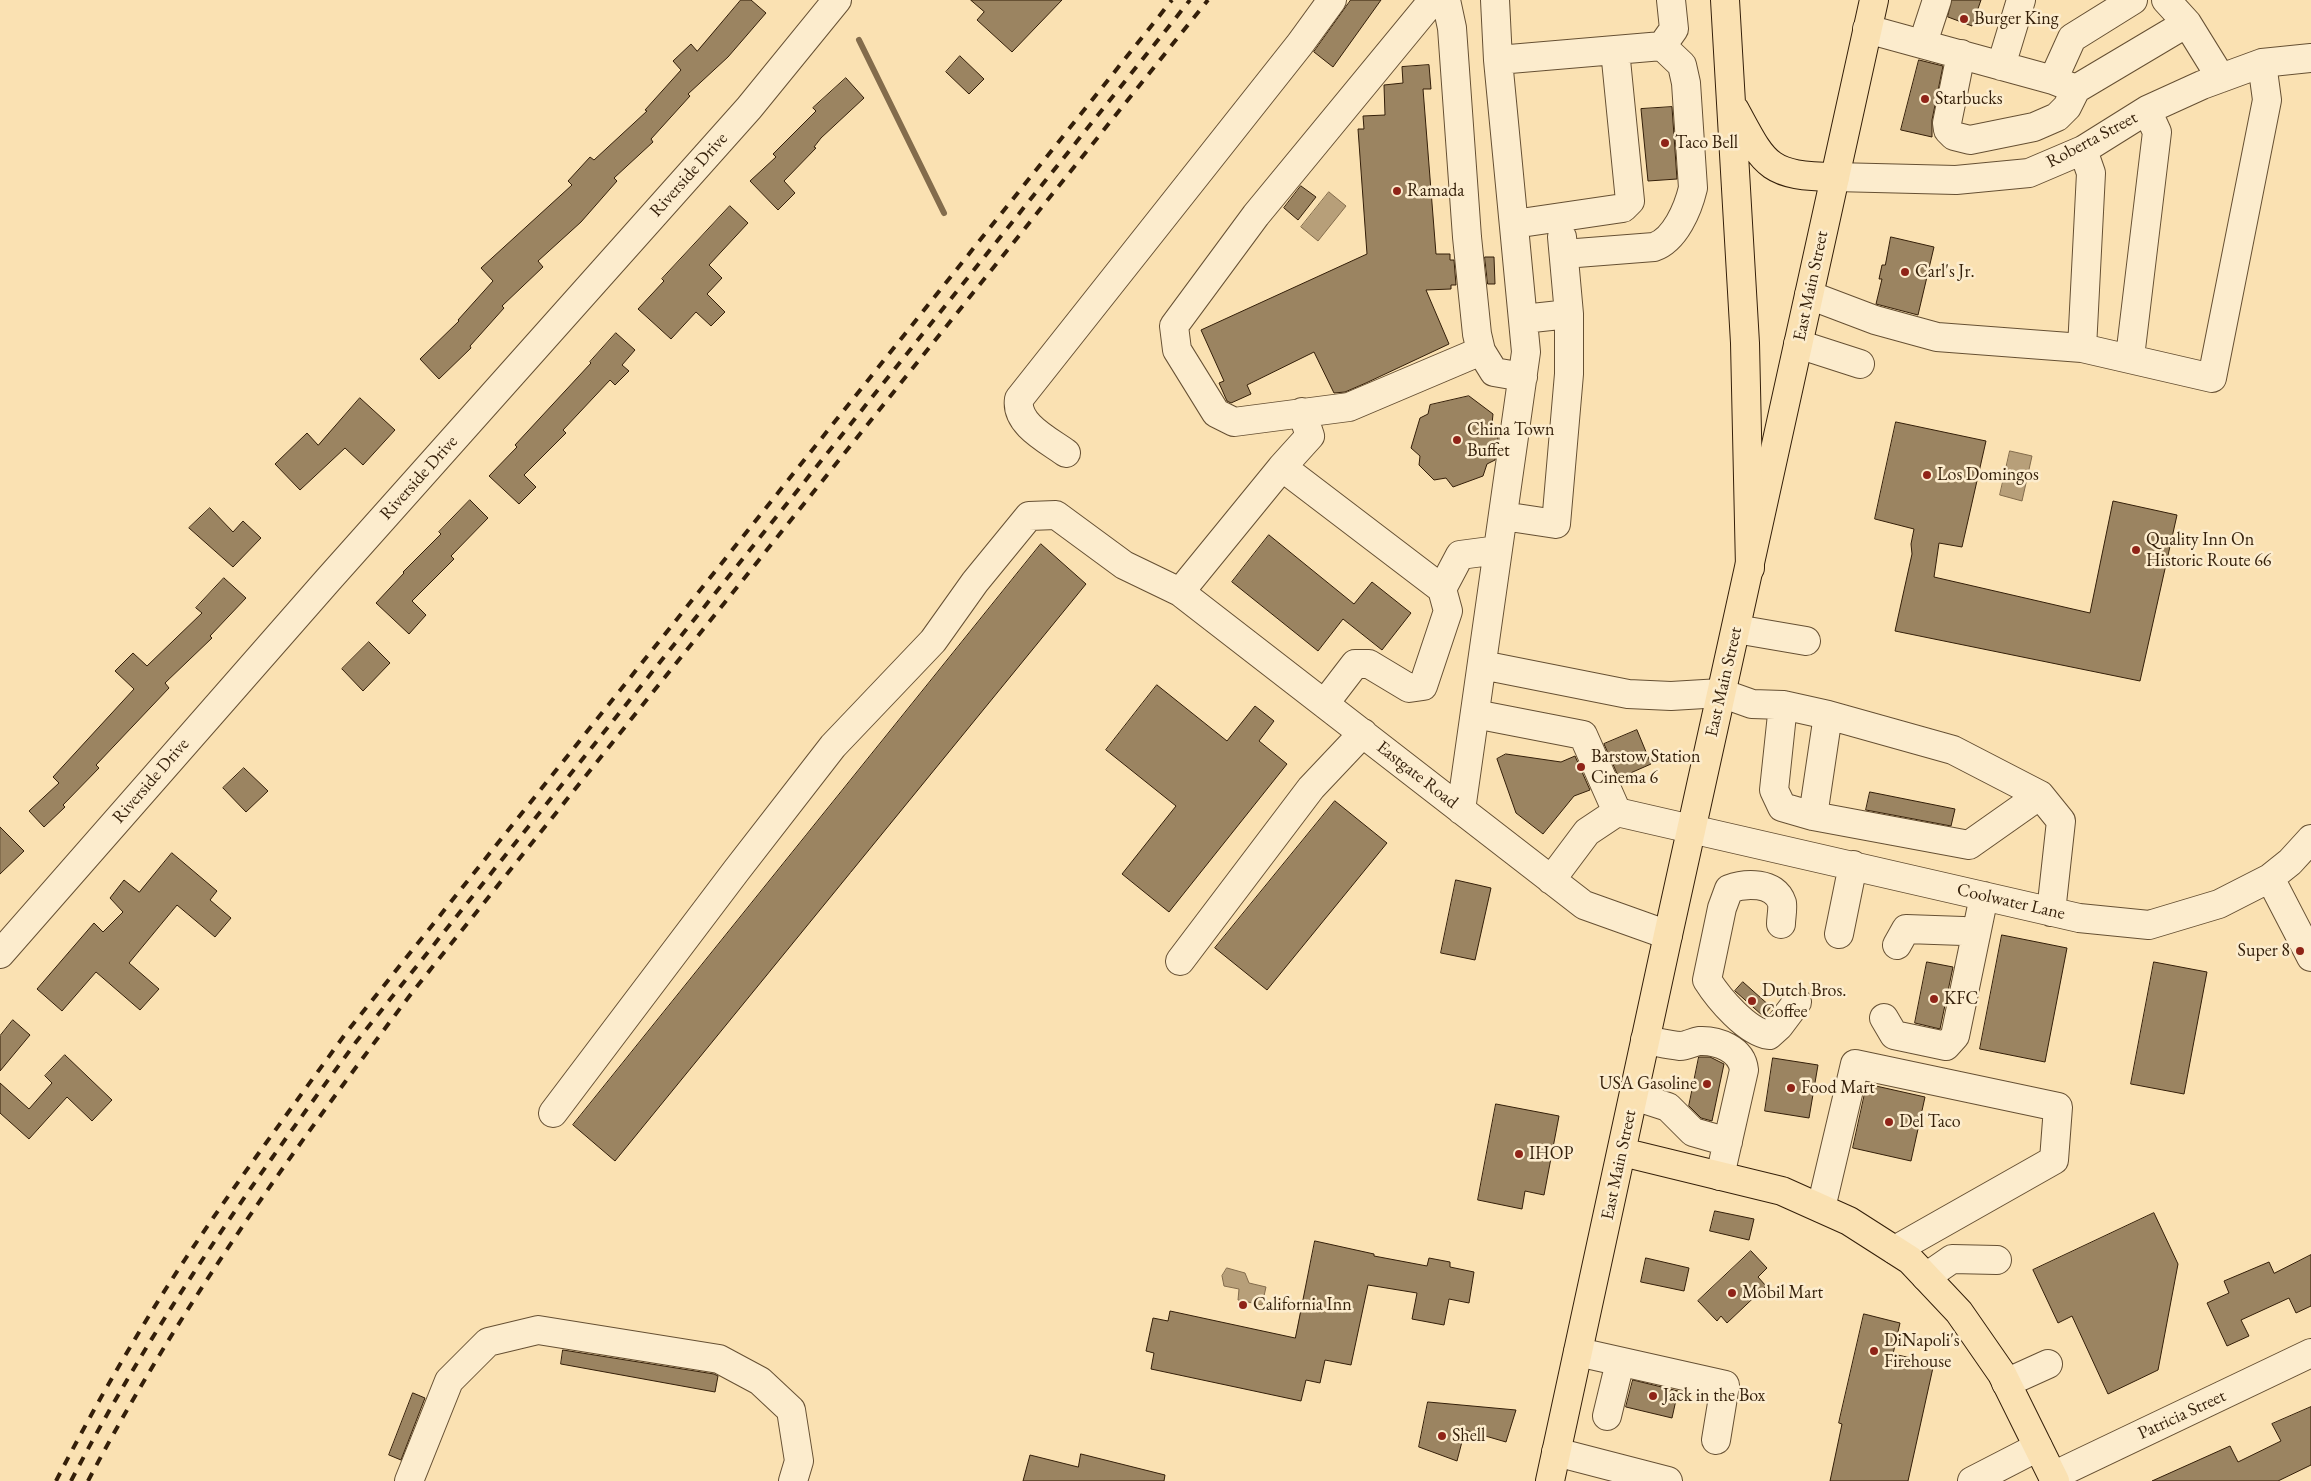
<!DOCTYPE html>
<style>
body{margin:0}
canvas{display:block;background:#fae1b2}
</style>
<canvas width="2311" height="1481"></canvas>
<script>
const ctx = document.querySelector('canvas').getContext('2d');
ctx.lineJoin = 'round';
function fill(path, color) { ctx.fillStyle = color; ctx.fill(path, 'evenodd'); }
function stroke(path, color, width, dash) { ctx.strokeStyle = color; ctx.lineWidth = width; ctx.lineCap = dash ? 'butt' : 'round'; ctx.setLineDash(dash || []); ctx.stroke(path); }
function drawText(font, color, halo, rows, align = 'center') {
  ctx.font = font + ' "EB Garamond",serif'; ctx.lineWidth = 5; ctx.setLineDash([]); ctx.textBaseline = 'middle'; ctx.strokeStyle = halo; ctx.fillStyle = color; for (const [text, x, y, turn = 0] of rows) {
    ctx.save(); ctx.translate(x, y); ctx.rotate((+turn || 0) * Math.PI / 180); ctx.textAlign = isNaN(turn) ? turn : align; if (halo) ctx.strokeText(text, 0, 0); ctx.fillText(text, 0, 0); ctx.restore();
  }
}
const water = new Path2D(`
 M1329,192l17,14 -28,35 -17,-14z
 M2010,451l22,5 -10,45 -22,-6z
 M1227,1268l18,5 4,10 17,4 -4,18 -24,-5 1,-11 -15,-3 -2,-10z`);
fill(water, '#b79f79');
stroke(water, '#836c4c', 1);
stroke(new Path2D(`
 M859,40l85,173`), '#836c4c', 6);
const building = new Path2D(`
 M741,0h10l15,13 -38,44 -40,37 2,2 -39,43 2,3 -39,36 3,3 -36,41 -43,39 5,6 -41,39 2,2 -34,38 1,2 -32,31 -19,-20 39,-38 -1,-1 35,-39 -12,-13 91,-83 -4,-4 22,-24 4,3 53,-49 -2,-1 36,-40 -8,-9 18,-17 6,7z
 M971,0h91l-50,52 -35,-32 7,-8z
 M1351,0h30l-48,67 -19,-15z
 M1952,0h29l-9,26 -24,-9z
 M960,56l24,23 -15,15 -23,-22z
 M1919,60l24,6 -11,54v17l-31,-7z
 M1429,65l2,24h-8l13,165h14v6h4l2,25h-5v4l-25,1 23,54 -83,39 -21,9 -11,1 -20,-41 -67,33 4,9 -20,9 -4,-2 -8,-18 5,-2 -23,-51 166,-76 -9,-125h6l-1,-13 22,-1 -1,-30 19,-2 -1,-16z
 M846,78l18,20 -43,40 -7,9 2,1 -32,33 11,12 -17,17 -28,-29 26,-24 -3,-3 43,-43 -3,-3z
 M1672,107l5,72 -29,2 -7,-72z
 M1301,186l15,11 -18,23 -14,-12z
 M730,206l18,17 -39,42 13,13 -15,16 18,18 -14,14 -15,-14 -25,27 -33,-30 26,-28 -2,-2z
 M1891,237l43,10 -16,68 -42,-11 6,-25h-3l3,-14h3z
 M1485,257h9l1,27h-7z
 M616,333l19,17 -13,15 7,6 -14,14 -5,-5 -47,50 3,3 -42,42 12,12 -17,17 -30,-28 28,-29 -2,-2 76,-82 -1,-1z
 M1469,396l24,18 -1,10 7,6 -4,30 -8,4 -4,12 -30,11 -7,-9 -12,2 -15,-15 1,-9 -9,-8 9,-30 8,-4 2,-9z
 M360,398l35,32 -32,35 -18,-17 -45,42 -25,-26 32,-31 11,12z
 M1896,422l90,19 -24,106 -23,-4 -5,34 156,36 23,-112 64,14 -37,166 -245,-50 17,-77 -1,-10 3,-15 -39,-10z
 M470,500l18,18 -37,38 3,3 -42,42 14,14 -17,19 -33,-31 28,-30 -1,-1 38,-38 -2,-2z
 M210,508l23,24 10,-11 18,17 -28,29 -44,-39z
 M1269,535l85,69 18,-22 39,31 -29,37 -39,-31 -25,32 -86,-69z
 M1041,544l45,40 -471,577 -42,-36z
 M224,578l22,20 -36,38 2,2 -47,45 4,5 -73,77 3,3 -36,37 2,2 -21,20 -15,-16 30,-28 -6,-6 81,-88 -19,-18 18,-18 14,13 55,-53 -6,-5z
 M369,642l21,21 -27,28 -21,-22z
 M1157,685l70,56 28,-35 19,15 -15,20 28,23 -118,148 -47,-38 54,-68 -70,-56z
 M1637,730l14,34 -32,14 -15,-34z
 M1506,754l55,8 14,-6 15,34 -16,6 -31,38 -27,-21 -19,-54z
 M244,768l24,23 -22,21 -23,-24z
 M1870,792l85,17 -4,17 -85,-16z
 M1335,801l52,42 -120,147 -52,-42z
 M0,827l24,24 -24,23z
 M172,853l45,38 -7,9 21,18 -16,19 -38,-32 -48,58 30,26 -19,21 -44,-38 -34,39 -25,-22 57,-66 9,9 20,-20 -13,-14 14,-18 15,12z
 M1456,880l35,8 -16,72 -34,-7z
 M2002,935l65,13 -22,114 -65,-13z
 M1927,962l26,5 -13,62 -25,-6z
 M2154,962l53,10 -23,122 -53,-10z
 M1743,982l28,25 -8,9 -28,-25z
 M13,1020l17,15 -30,36v-35z
 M65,1055l47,45 -20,21 -25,-24 -38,42 -29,-26v-30l29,26 23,-26 -7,-7z
 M1699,1057h11l14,7 -12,57 -11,-3 -12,-12z
 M1773,1058l45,7 -9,53 -44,-7z
 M1867,1084l58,13 -14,64 -58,-13z
 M1496,1104l63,12 -15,79 -19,-4 -3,18 -44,-9z
 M1715,1211l39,8 -5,21 -39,-9z
 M2154,1213l24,51 -20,106 -50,24 -36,-78 -14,7 -25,-53z
 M1315,1241l59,13v2l53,10 2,-8 21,4v5l24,5 -5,31 -20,-4 -5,26 -32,-6 5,-26 -49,-8 -17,80 -26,-5 -5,23 -14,-3 -5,21 -150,-32 3,-16 -8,-2 7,-33 15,3 2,-10 125,27z
 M1751,1251l16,17 -9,9 8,9 -39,37 -6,-7 -4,5 -19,-20z
 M2311,1255v51l-15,7 -7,-15 -48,22 8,16 -22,10 -20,-43 22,-10 -5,-12 45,-19 5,11z
 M1646,1258l43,10 -5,23 -43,-9z
 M1864,1314l36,9 -7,31 41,9 -26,118h-78l12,-57 -3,-1z
 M563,1350l151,24 4,2 -3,16 -154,-28z
 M1633,1380l45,11 -6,27 -46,-11z
 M413,1393l12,5 -24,62 -12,-5z
 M1428,1402l88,8 -10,32 -41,-12 -8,31 -38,-14z
 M2311,1407v58l-33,16h-126l78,-35 8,16 43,-21 -9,-17z
 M1081,1454l84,21 -1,6h-141l7,-26 48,12z`);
fill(building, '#9b8461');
stroke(building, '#341f09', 1);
const minor = new Path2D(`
 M1433,0l-177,215 -82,111 3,24 39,63 18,9 115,-15 132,-56 -4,-17 -10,-97 -15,-209 -6,-28
 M2166,0l21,23 34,55
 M1867,29l186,51 23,9
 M1923,43l14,-43
 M1615,50l47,-4 12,-17 -3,-29
 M1961,54l-14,69 1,7 6,6 16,4 64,-13 23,-10 10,-10 9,-18 111,-66
 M1498,60l117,-10 15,151 -7,7 -109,16
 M2001,66l20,-66
 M2053,80l19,-42 61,-38
 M1835,177l121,3 73,-7 54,-23 64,-40 55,-25 60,-22 49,-5
 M1564,254l90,-7c21,-7 34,-38 39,-59l-7,-105 -4,-18 -20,-19
 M1809,295l66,25 62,17 145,11 130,30 55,-278 -5,-37
 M1523,319l46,-5 -7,-77
 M1798,344l62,20
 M2082,348l9,-175 -8,-23
 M1481,351l13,21 29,5
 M2130,357l27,-225 -10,-22
 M1302,412l8,24 -28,31 160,122 6,22 -25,75 -14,2 -40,-24h-14l-30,39
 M1066,453c-18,-13 -51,-29 -47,-54l281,-355 32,-44
 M1503,516l53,8 13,-150v-60
 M1442,589l18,-34 38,-5
 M1180,592l102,-125
 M1736,629l70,12
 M1482,665l146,29 43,2 50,-3 31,11 31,1 45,10 125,35 87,45 21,26 -10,91
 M1783,705l-9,85 8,17 31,9 156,29 71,-50
 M1475,714l108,21 34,77
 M1461,810l65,-458 -28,-292 -3,-60
 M1813,816l15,-101
 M2270,878l41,79
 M1551,880l36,-48 30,-20 462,106 70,7 70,-21 51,-26 20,-16 21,-23
 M1781,924c0,-6 2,-15 1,-21 -7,-22 -37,-20 -53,-14l-7,19 -15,72c12,19 40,52 62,55l10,-9 18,-24
 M1839,934l14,-69
 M1897,945l9,-16 57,2 13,4
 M0,954l328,-374 421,-472 88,-108
 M1180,961l131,-173 52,-55
 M1884,1018l10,17 52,11 9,-10 29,-140
 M1645,1040c12,2 24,5 35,6 7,0 13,-4 19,-5 18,-1 43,8 45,29l-24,106
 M1634,1096l34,11 25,25 35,10
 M553,1113l183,-242 97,-125 100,-105 42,-59 54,-66 27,-1 68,50 56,27 404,313 84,30
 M1821,1208l34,-144 203,43 -4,53 -159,90
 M1926,1277l26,-18 45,1
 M1578,1352l147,33 -9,55
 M2006,1383l42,-19
 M1607,1416l13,-54
 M1556,1452l112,29
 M2053,1476l258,-123
 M409,1481l40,-100 39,-39 50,-12 181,29 41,22 31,29 8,51 -6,20
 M1972,1481l66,-34`);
const major = new Path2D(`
 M1622,1152l160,39 67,30 61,39 49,52 43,62 53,107
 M1550,1481l118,-546 206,-935`);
const highway = new Path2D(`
 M1725,0l20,343 5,225
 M1735,110c30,56 33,66 100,67`);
stroke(minor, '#665033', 30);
stroke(major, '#341f09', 30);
stroke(highway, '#341f09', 30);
stroke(minor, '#fceccd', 28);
stroke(major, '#fae1b2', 28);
stroke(highway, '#fae1b2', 28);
stroke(new Path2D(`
 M56,1481c34,-66 71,-131 111,-194 56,-87 118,-170 179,-254l826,-1033
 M71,1481c81,-156 181,-298 285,-439l834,-1042
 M88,1481c92,-175 207,-334 326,-491l794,-990`), '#341f09', 4, [9, 9]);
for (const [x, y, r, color] of [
 [1964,19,5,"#8f2418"],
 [1925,99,5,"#8f2418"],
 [1665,143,5,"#8f2418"],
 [1397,191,5,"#8f2418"],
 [1905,272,5,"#8f2418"],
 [1457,440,5,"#8f2418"],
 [1927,475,5,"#8f2418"],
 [2136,550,5,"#8f2418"],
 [1581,767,5,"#8f2418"],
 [2300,951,5,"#8f2418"],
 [1934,999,5,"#8f2418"],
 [1752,1001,5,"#8f2418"],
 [1707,1084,5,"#8f2418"],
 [1791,1088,5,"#8f2418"],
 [1889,1122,5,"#8f2418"],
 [1519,1154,5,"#8f2418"],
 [1732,1293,5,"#8f2418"],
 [1243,1305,5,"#8f2418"],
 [1874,1351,5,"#8f2418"],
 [1653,1396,5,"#8f2418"],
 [1442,1436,5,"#8f2418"]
]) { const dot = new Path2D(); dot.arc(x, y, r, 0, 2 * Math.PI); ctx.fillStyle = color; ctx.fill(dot); stroke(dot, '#fceccd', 2); }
drawText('18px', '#341f09', '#fceccd', [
 ["Burger King",1974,19],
 ["Starbucks",1935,99],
 ["Taco Bell",1675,143],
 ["Ramada",1407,191],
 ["Carl's Jr.",1915,272],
 ["China Town",1467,430],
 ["Buffet",1467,451],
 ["Los Domingos",1937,475],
 ["Quality Inn On",2146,540],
 ["Historic Route 66",2146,561],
 ["Barstow Station",1591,757],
 ["Cinema 6",1591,778],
 ["Super 8",2290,951,"right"],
 ["Dutch Bros.",1762,991],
 ["Coffee",1762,1012],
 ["KFC",1944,999],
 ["USA Gasoline",1697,1084,"right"],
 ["Food Mart",1801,1088],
 ["Del Taco",1899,1122],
 ["IHOP",1529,1154],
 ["Mobil Mart",1742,1293],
 ["California Inn",1253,1305],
 ["DiNapoli's",1884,1341],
 ["Firehouse",1884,1362],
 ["Jack in the Box",1663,1396],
 ["Shell",1452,1436]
], 'left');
drawText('18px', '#341f09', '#fceccd', [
 ["Roberta Street",2092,140,-28],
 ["Riverside Drive",689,175,-48],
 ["East Main Street",1811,286,-78],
 ["Riverside Drive",419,478,-48],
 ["East Main Street",1724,682,-77],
 ["Eastgate Road",1417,775,38],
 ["Riverside Drive",151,781,-49],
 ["Coolwater Lane",2011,902,13],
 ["East Main Street",1619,1165,-78],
 ["Patricia Street",2182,1415,-25]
]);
</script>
